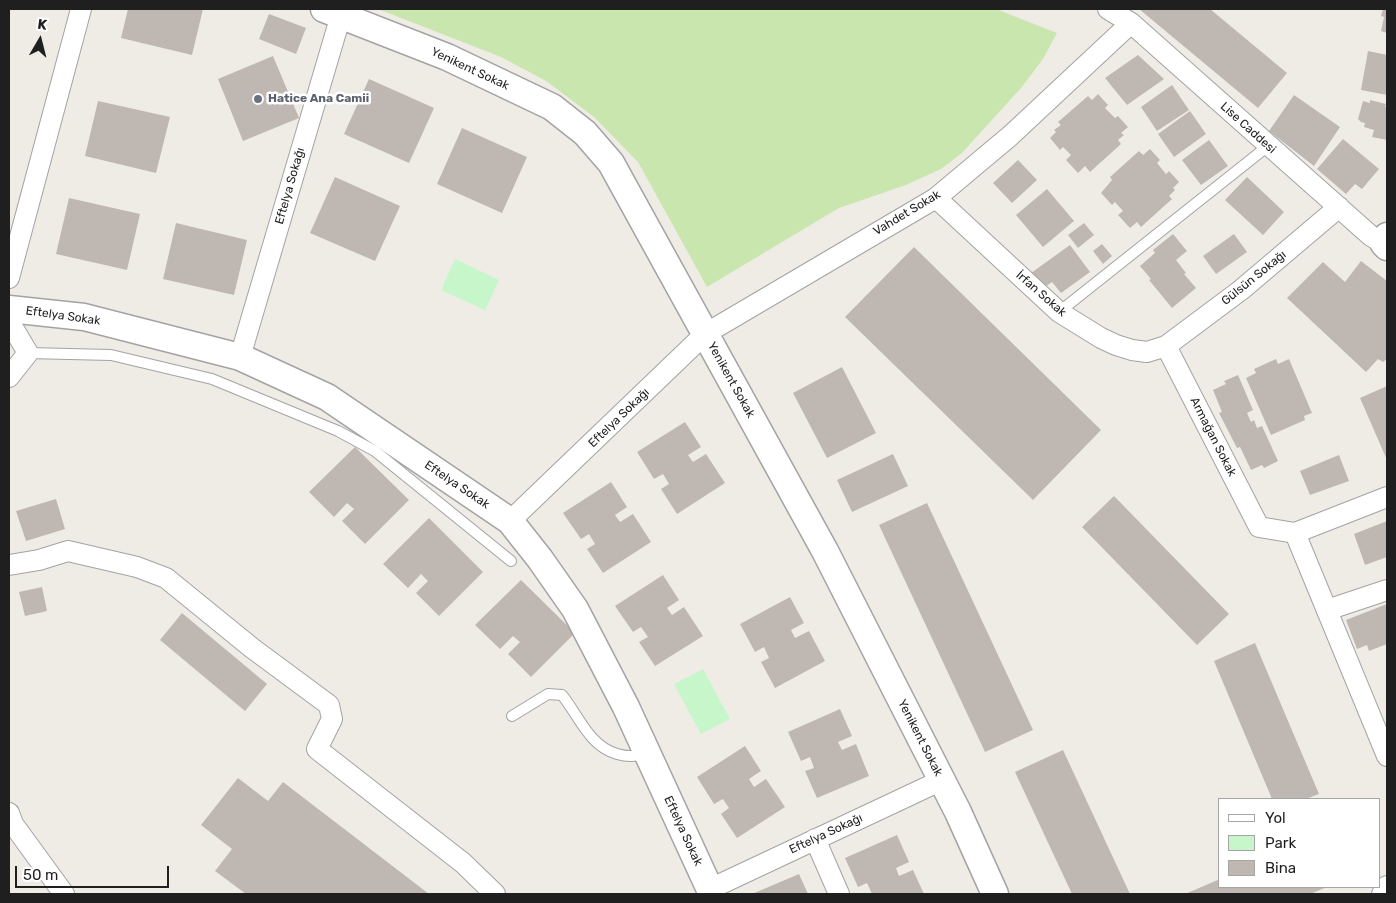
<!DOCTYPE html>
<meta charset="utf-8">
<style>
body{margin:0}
#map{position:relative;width:1396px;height:903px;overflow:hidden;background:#efece6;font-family:Rubik,sans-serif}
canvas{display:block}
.frame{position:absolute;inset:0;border:10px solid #1f1f1f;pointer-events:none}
.legend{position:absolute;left:1218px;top:798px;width:162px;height:90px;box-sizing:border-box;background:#fff;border:1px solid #a5a5a5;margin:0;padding:6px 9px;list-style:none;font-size:15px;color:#1f1f1f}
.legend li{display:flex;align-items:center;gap:10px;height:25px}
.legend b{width:25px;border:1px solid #a5a5a5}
.north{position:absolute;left:15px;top:15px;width:50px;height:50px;-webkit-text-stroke:4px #fff;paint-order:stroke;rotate:8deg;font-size:14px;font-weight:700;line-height:20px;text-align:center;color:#1f1f1f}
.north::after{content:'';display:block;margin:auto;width:18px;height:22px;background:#1f1f1f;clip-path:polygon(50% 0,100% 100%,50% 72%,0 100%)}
.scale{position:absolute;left:15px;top:866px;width:154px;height:22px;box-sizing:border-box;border:2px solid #1f1f1f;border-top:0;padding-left:6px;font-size:15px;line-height:18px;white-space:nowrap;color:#1f1f1f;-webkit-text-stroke:4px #fff;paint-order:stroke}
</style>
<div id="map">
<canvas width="1396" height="903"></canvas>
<div class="frame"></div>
<ul class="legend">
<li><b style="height:6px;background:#fff"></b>Yol</li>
<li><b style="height:14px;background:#c6f6ca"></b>Park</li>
<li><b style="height:14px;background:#bfb8b2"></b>Bina</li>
</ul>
<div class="north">K</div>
<div class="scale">50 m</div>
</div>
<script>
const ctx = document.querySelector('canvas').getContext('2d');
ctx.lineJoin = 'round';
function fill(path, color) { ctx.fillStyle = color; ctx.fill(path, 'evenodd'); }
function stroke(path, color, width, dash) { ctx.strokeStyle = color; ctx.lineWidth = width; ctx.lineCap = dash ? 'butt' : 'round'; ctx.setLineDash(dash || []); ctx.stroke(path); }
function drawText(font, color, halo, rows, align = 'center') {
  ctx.font = font + ' Rubik,sans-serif'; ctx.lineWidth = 5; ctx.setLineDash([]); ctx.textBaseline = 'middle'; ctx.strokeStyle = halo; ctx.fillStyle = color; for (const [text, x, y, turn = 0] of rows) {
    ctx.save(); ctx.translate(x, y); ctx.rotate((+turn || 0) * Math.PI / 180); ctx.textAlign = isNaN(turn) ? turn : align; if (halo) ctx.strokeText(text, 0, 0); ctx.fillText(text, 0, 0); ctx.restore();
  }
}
fill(new Path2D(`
 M378,9h618l61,24 -14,26 -22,29 -59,65 -21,16 -35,16 -67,23 -132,79 -69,-125 -44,-45 -48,-36 -45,-24z`), '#cae6af');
fill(new Path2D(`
 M455,259l44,21 -14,30 -44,-20z
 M703,669l27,50 -29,15 -27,-50z`), '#c6f6ca');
fill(new Path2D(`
 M128,9h75l-11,46 -71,-17z
 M1139,9h71l77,64 -29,35z
 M1383,9h4v24l-6,-2 3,-14 -3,-1z
 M269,14l37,14 -10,26 -37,-15z
 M1368,51l19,4v40l-26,-5z
 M1138,55l26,24 -37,26 -22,-27z
 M273,56l26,62 -56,23 -25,-62z
 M369,79l65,29 -25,55 -65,-29z
 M1172,85l17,25 -32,21 -16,-24z
 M1098,94l10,11 -3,3 10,10 3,-2 10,11 -7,6 3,2 -6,5 3,4 -31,28 -5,-6 -7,7 -12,-13 5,-5 -8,-8 -3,3 -10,-12 6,-6 -2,-2 7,-5 -3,-3 30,-26 4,4z
 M1294,95l46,32 -26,39 -45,-35z
 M1370,100l16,4 -1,3h2v33l-15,-3 2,-7 -10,-3 1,-4 -4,-1 -3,-3 5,-18 7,2z
 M98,101l72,16 -14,56 -71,-17z
 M1190,111l16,23 -32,23 -16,-23z
 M462,128l65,29 -25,56 -65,-29z
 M1343,139l36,30 -17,20 -7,-5 -9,10 -29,-25z
 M1209,140l19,26 -27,19 -19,-25z
 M1150,149l10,11 -3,3 9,11 3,-3 10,11 -6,6 2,2 -6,6 3,3 -31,28 -4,-5 -7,6 -12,-13 5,-4 -8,-9 -3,3 -11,-12 11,-13 -2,-3 29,-26 4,4z
 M1018,160l19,20 -25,23 -19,-20z
 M335,177l65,29 -25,55 -65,-28z
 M1247,177l37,35 -21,23 -38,-35z
 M1047,189l27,32 -31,26 -27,-32z
 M69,198l71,16 -13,56 -71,-16z
 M176,223l71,17 -13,55 -71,-16z
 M1084,223l10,12 -16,13 -10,-13z
 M1173,234l14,17 -11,9 10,13 -2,1 12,14 -24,20 -23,-28 2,-1 -11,-13 15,-13 -2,-3z
 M1234,234l13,18 -31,22 -13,-18z
 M1102,244l10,12 -9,8 -10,-13z
 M1070,245l20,27 -29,21 -9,-11 -10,7 -11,-16z
 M914,247l187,183 -68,70 -188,-183z
 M1361,261l26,20v78l-4,3 -5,-3 -12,13 -79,-74 36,-36 22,20z
 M1276,359l2,5 11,-5 23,54 -8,3 1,4 -34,15 -25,-57 10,-5 -2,-4z
 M842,367l34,66 -49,25 -34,-65z
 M1238,375l15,35 -6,3 4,9 3,-2 3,8 5,-2 16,35 -14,7 -2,-3 -11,5 -11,-23 -3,1 -18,-35 3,-1 -9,-22 13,-6 -2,-3z
 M1387,386v74l-27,-62z
 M685,422l16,25 -13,8 5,7 13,-8 19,29 -48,31 -16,-25 8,-5 -6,-10 -9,5 -17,-27z
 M355,447l54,53 -44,44 -23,-23 12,-12 -7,-6 -13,14 -25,-25z
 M893,454l15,32 -56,26 -15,-32z
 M1339,455l10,26 -39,14 -10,-24z
 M611,482l16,25 -12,8 5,7 13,-8 18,28 -48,31 -16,-24 8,-5 -6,-10 -8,5 -18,-26z
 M1114,496l115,118 -32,31 -115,-118z
 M56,499l9,30 -39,12 -10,-30z
 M927,503l106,227 -48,22 -106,-227z
 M429,518l54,54 -44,44 -23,-23 12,-12 -7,-7 -13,14 -25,-24z
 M1387,521v36l-22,8 -11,-31z
 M663,575l16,25 -12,8 5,7 12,-8 19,29 -48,30 -16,-24 9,-5 -7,-10 -8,5 -18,-26z
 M521,580l54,53 -44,44 -23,-23 12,-12 -7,-6 -13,13 -25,-24z
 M42,587l5,24 -22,5 -6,-24z
 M790,597l14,26 -13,7 4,8 14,-7 16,30 -50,27 -14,-26 8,-4 -5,-11 -9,5 -15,-28z
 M1387,604v40l-18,7 -2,-6 -10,4 -11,-29z
 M182,613l85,71 -22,27 -85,-71z
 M1255,643l64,151 -13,5h-34l-58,-138z
 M840,709l12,27 -14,6 4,8 14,-6 13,32 -52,22 -12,-27 9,-3 -4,-11 -9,4 -13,-29z
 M745,746l16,25 -12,8 5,8 12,-8 19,28 -48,31 -16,-24 8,-6 -6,-9 -9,5 -17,-27z
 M1063,750l67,144h-58l-57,-122z
 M238,778l30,23 15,-19 146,112h-183l-31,-23 17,-22 -31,-24z
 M897,835l12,27 -13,6 3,8 14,-6 11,24h-52l-5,-11 -9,4 -13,-29z
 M799,874l9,20h-56z
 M1220,879v8h107l-17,7h-125z`), '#bfb8b2');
const service = new Path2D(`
 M1059,312l209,-166
 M28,353l83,2 101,24 126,52 37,20 136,110
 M512,716l36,-22 14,1c17,21 27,51 55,59 11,3 19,3 30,-2`);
const minor = new Path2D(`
 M1108,9l23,14 240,213 13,8
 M936,198l123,114 42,26 15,7 16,5 15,2 19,-6 75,-56 98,-83
 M9,278l72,-269
 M9,321l19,32 -19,24
 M1166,346l93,181 36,6 92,-36
 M240,357l101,-342
 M510,521l195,-187 231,-136 74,-62 121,-113
 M1295,533l92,223
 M9,565l30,-5 29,-9 69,16 29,11 86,70 77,57 3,14 -15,30 146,114 32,31
 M1327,610l60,-20
 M9,813l4,11 51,70
 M815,839l24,55
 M710,889l232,-109
 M1382,894l5,-8`);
const tertiary = new Path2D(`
 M324,9l123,48 105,50 33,26 26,30 214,388 133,261 37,82
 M1387,236l-3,8 3,3
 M9,309l75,8 156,40 87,40 183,124 30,38 35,50 51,98 86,187`);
stroke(service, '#a3a3a3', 12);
stroke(minor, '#a3a3a3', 22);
stroke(tertiary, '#a3a3a3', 29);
stroke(service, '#fff', 10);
stroke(minor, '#fff', 20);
stroke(tertiary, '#fff', 26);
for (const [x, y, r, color] of [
 [258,99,5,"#6b7280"]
]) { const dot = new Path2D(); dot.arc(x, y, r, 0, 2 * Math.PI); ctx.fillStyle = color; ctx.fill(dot); stroke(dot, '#fff', 2); }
drawText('12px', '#1f1f1f', '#fff', [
 ["Yenikent Sokak",470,69,25],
 ["Lise Caddesi",1248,128,42],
 ["Eftelya Sokağı",290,186,-74],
 ["Vahdet Sokak",907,213,-31],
 ["Gülsün Sokağı",1254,278,-39],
 ["İrfan Sokak",1041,294,41],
 ["Eftelya Sokak",63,316,8],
 ["Yenikent Sokak",731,380,61],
 ["Eftelya Sokağı",619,418,-44],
 ["Armağan Sokak",1213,437,63],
 ["Eftelya Sokak",457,485,34],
 ["Yenikent Sokak",920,738,63],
 ["Eftelya Sokak",683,831,65],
 ["Eftelya Sokağı",826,834,-25]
]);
drawText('bold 12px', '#5b616d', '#fff', [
 ["Hatice Ana Camii",268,99]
], 'left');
</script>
